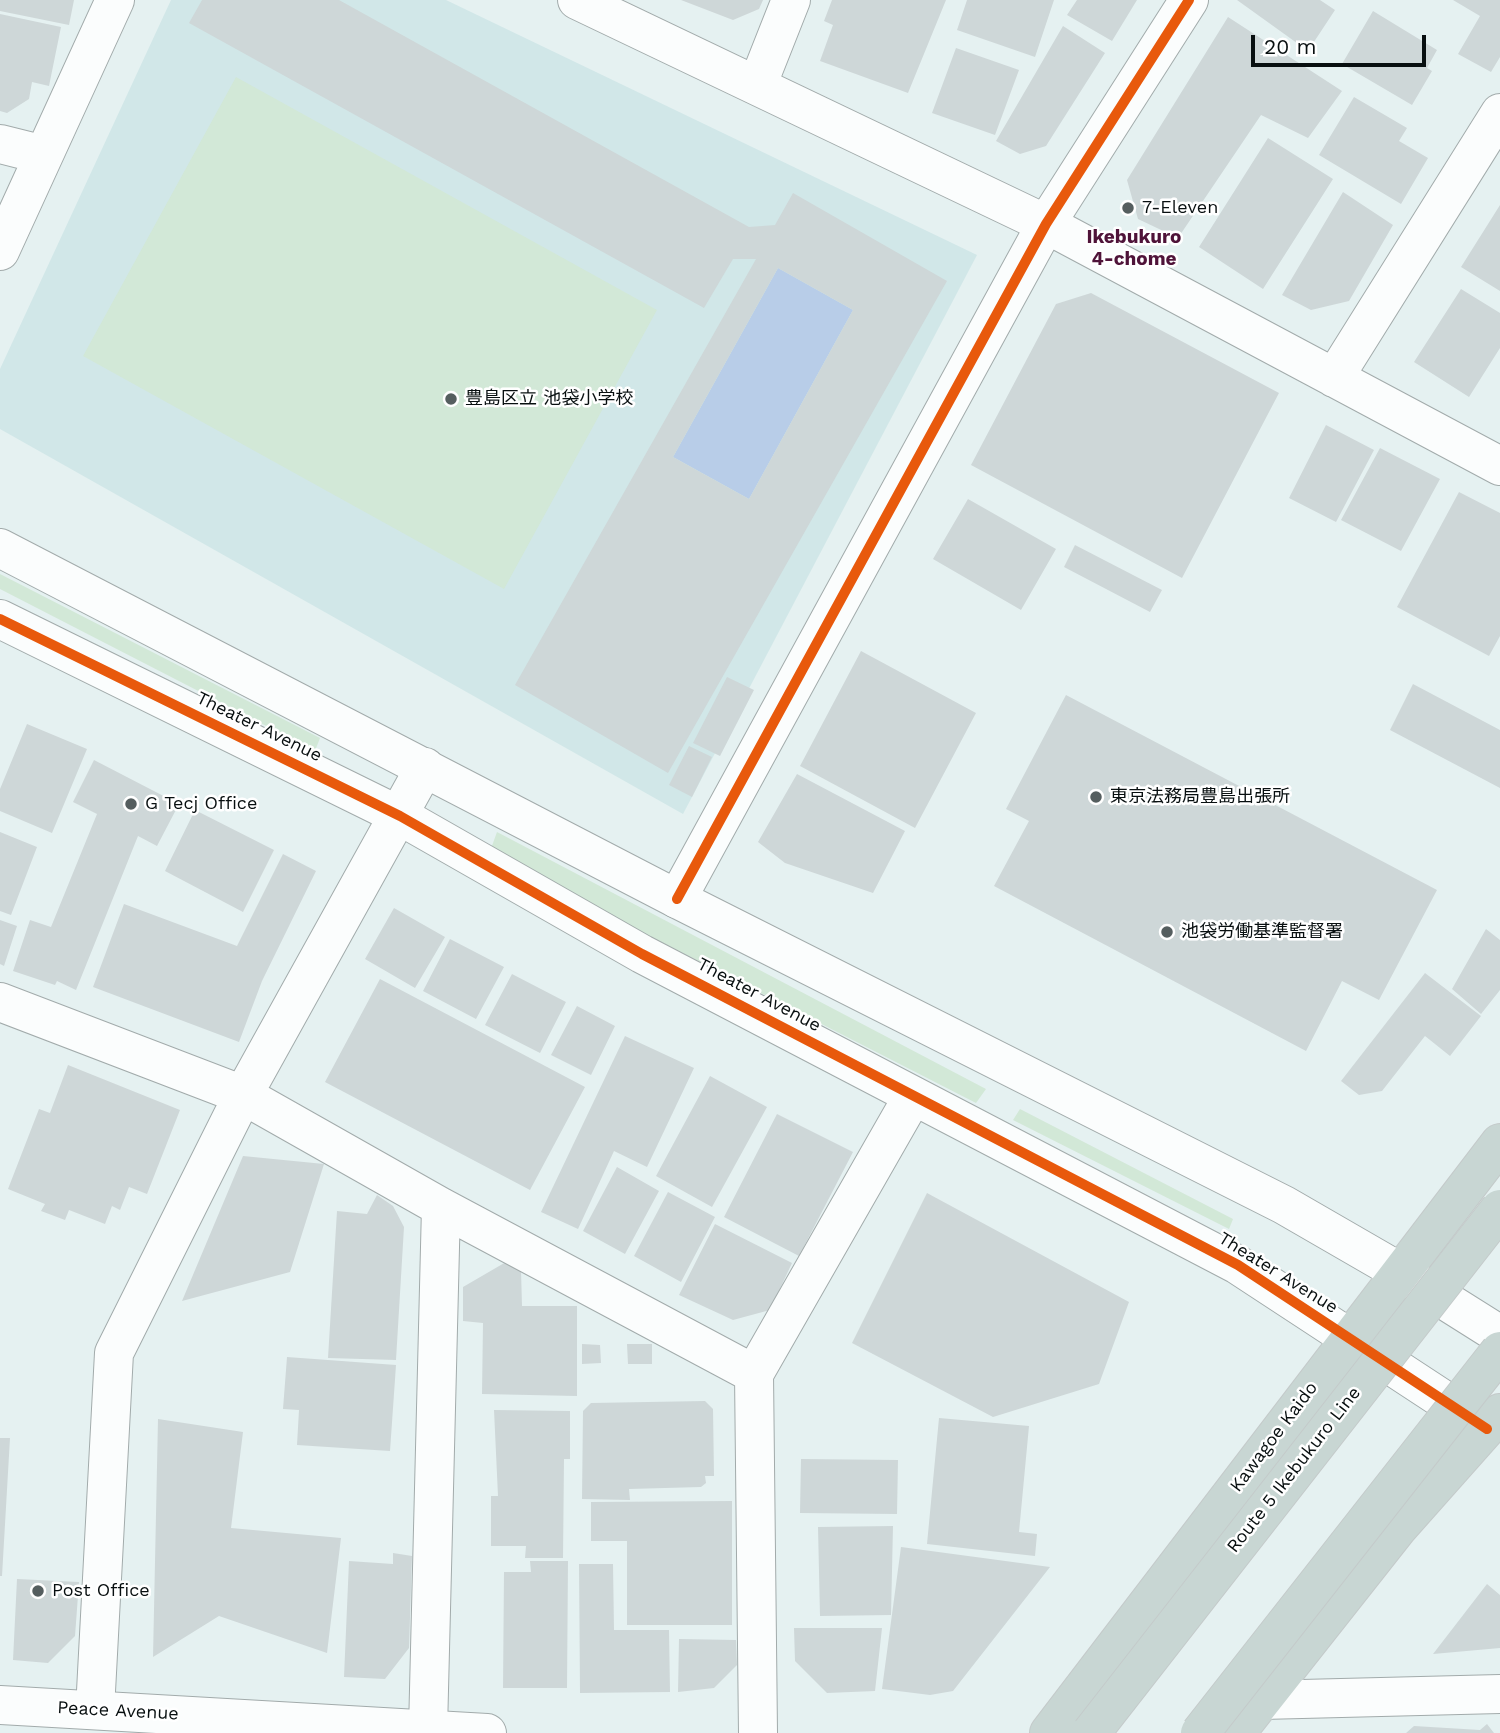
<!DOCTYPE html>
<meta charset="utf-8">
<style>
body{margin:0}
#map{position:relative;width:1500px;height:1733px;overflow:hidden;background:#e5f1f1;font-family:"Work Sans",sans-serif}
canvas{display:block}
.scale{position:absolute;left:1251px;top:35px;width:175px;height:32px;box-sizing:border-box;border:4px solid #080f10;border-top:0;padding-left:9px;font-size:21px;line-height:24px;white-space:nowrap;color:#080f10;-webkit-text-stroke:5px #fff;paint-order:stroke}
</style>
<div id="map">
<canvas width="1500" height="1733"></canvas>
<div class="scale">20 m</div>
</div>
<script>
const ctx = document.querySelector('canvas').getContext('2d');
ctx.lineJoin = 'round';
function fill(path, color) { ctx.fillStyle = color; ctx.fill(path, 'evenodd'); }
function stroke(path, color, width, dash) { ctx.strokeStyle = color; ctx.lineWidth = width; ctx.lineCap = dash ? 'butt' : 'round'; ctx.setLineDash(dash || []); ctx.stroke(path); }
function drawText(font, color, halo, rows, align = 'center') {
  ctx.font = font + ' "Work Sans","Noto Sans JP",sans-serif'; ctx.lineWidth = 5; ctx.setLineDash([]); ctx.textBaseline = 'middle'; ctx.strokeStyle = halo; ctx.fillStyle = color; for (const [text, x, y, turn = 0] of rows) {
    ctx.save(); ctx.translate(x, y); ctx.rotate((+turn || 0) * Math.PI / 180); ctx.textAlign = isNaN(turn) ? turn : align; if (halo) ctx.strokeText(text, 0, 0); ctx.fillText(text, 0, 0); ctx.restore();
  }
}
fill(new Path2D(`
 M171,0h275l531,255 -294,559 -683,-385v-60z`), '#d1e7e8');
fill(new Path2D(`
 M236,77l421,233 -153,279 -421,-233z
 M0,574l320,164 -5,13 -315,-162z
 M497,832l489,257 -10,14 -487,-249z
 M1020,1109l213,110 -4,10 -216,-109z`), '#d2e8d7');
fill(new Path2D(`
 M778,268l75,42 -104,189 -76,-42z`), '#b8cde8');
fill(new Path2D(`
 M0,0h74l-5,25 -69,-14z
 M202,0h137l410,227 26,-2 18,-32 154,88 -279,492 -153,-88 241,-426h-23l-29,49 -515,-285zM778,268l75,42 -104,189 -76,-42z
 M681,0h82l-4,9 -26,11z
 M832,0h114l-38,93 -88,-32 13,-36 -9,-4z
 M967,0h87l-19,57 -78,-27z
 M1077,0h60l-25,41 -45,-26z
 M1237,0h83l15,10 -27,41z
 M1453,0h47v57l-9,15 -33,-18 22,-38z
 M1373,11l64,39 -10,18 5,3 -20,34 -70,-41z
 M0,14l61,13 -12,59 -17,-4 -3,17 -22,14 -7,-2z
 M1228,17l114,74 -34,47 -47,-23 -83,123 -40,-19 -11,-39z
 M1063,26l42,27 -59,93 -26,8 -24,-13z
 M956,48l63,22 -24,65 -63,-22z
 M1354,97l53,31 -8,13 29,17 -27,46 -82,-49z
 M1268,138l65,41 -70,110 -64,-42z
 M1343,192l50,33 -44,76 -38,9 -29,-15z
 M1500,205v86l-39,-24z
 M1461,289l39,24v35l-31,49 -55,-35z
 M1091,293l188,100 -97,185 -211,-113 85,-161z
 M1326,425l48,25 -38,72 -47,-24z
 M1380,448l60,31 -39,72 -60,-31z
 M1459,492l41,21v123l-11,20 -92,-49z
 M968,499l88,50 -35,61 -88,-51z
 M1075,545l87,45 -12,22 -86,-45z
 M861,651l115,62 -61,115 -115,-62z
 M727,677l27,13 -34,66 -27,-13z
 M1413,684l87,46v58l-110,-58z
 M1066,695l371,195 -58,110 -37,-19 -36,70 -312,-165 35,-65 -23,-12z
 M27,724l60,25 -35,84 -52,-22v-22z
 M689,746l23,11 -20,40 -23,-12z
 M94,760l85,44 -22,42 -19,-10 -62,154 -19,-9 -2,4 -42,-14 17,-51 21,7 46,-113 -24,-12z
 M797,774l108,57 -32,62 -88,-30 -27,-21z
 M195,810l79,40 -31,62 -78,-41z
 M0,832l37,15 -26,68 -11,-4z
 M283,854l33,17 -54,110 -23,61 -146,-55 31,-83 113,42z
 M394,908l51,29 -30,51 -50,-29z
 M0,920l17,6 -13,40 -4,-2z
 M1486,929l14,11v50l-19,24 -29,-25z
 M450,939l54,28 -28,52 -53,-28z
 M1425,973l56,43 -31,40 -25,-20 -43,55 -23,4 -18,-14z
 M512,974l54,28 -26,51 -55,-28z
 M380,979l205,108 -55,103 -205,-108z
 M577,1006l38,20 -24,49 -40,-20z
 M625,1036l69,32 -47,99 -33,-16 -36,78 -37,-17z
 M68,1065l112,45 -33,84 -18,-7 -9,23 -8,-4 -7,18 -36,-14 -4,10 -24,-9 4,-7 -37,-15 31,-80 11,4z
 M710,1076l57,31 -55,100 -56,-31z
 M777,1114l76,38 -54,104 -75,-39z
 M243,1156l81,8 -34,108 -108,29z
 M617,1167l42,24 -34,63 -42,-23z
 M668,1192l47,25 -34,65 -47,-26z
 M927,1193l202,109 -30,82 -106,33 -141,-74z
 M377,1195l16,11 11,21 -8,133 -68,-2 9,-147 30,3z
 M715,1224l77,39 -22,47 -37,10 -54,-25z
 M506,1262l15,8 1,36h55v90l-95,-2 1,-71 -20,-2v-34z
 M582,1344l18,1 1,18 -19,1z
 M627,1344h25v20h-24z
 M287,1357l109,8 -6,86 -93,-6 2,-35 -16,-1z
 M705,1401l8,8 1,67h-9l1,7 -5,4 -72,2 1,11 -48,-1 1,-88 8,-8z
 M494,1410l76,1v48h-6l-1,99h-38l1,-12h-35v-50h7z
 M939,1418l90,8 -10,106 18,2 -2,22 -108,-12z
 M158,1419l85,13 -12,96 110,10 -14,115 -108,-37 -66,41z
 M0,1438h10l-8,138h-2z
 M801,1459l97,1 -1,54 -97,-1z
 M732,1501v124h-105v-84h-36v-39z
 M893,1526l-2,89 -71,1 -2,-89z
 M901,1547l149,20 -97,124 -23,4 -48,-6z
 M393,1553l19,3 -3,92 -24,31 -41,-2 5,-116 44,3z
 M530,1561h38l-1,127h-64l1,-116h27z
 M579,1564h34l1,66h55l1,62 -90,1z
 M17,1579l62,3 -4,54 -27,27 -35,-3z
 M1487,1584l13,11v53l-67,6z
 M794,1628h88l-7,63 -48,2 -32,-32z
 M679,1639l57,1 1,25 -23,23 -36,4z
 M1487,1724l7,9h-88l8,-7 66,4z`), '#ced7d8');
const street = new Path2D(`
 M577,0l469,224 454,242
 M757,86l34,-86
 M0,144l44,11
 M0,251l115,-251
 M1334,378l166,-265
 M677,899l369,-675 143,-224
 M0,1002l243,93 198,112 313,167
 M1262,1700l238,-6
 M95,1710l19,-357 129,-258 182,-328
 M428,1730l13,-523
 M758,1733l-4,-359 159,-278`);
const secondary = new Path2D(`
 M0,548l677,351 607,306 116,67 100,63
 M0,619l400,197 242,138 596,311 244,160
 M0,1705l487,28`);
const highway = new Path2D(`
 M1049,1733l451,-590
 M1236,1733l161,-204 103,-116`);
stroke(street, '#a2abab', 40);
stroke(secondary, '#a2abab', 40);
stroke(highway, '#c4caca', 40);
stroke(street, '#fbfdfd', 38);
stroke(secondary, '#fbfdfd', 38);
stroke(highway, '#c8d6d3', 38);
const highwayBridge = new Path2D(`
 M1091,1733l409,-524
 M1200,1733l300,-382`);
stroke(highwayBridge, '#c4caca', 40, []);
stroke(highwayBridge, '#c8d6d3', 38);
stroke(new Path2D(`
 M0,619l400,197 242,138 596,311 249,164
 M677,899l369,-675 143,-224`), '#e8590c', 10);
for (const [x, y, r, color] of [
 [1128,208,7,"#555e5f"],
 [451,399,7,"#555e5f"],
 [1096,797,7,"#555e5f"],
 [131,804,7,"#555e5f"],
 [1167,932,7,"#555e5f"],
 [38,1591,7,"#555e5f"]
]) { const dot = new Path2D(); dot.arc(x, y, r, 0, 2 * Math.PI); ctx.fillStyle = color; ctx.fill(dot); stroke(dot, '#fff', 2.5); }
drawText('18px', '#080f10', '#fff', [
 ["7-Eleven",1142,208],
 ["豊島区立 池袋小学校",465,399],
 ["東京法務局豊島出張所",1110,797],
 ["G Tecj Office",145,804],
 ["池袋労働基準監督署",1181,932],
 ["Post Office",52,1591]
], 'left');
drawText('18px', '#080f10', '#fff', [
 ["Theater Avenue",259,727,26],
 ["Theater Avenue",759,995,28],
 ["Theater Avenue",1278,1273,32],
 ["Kawagoe Kaido",1274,1437,-53],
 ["Route 5 Ikebukuro Line",1294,1470,-52],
 ["Peace Avenue",118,1711,3]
]);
drawText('bold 19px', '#4f1339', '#fff', [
 ["Ikebukuro",1134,237],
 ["4-chome",1134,259]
]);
</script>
